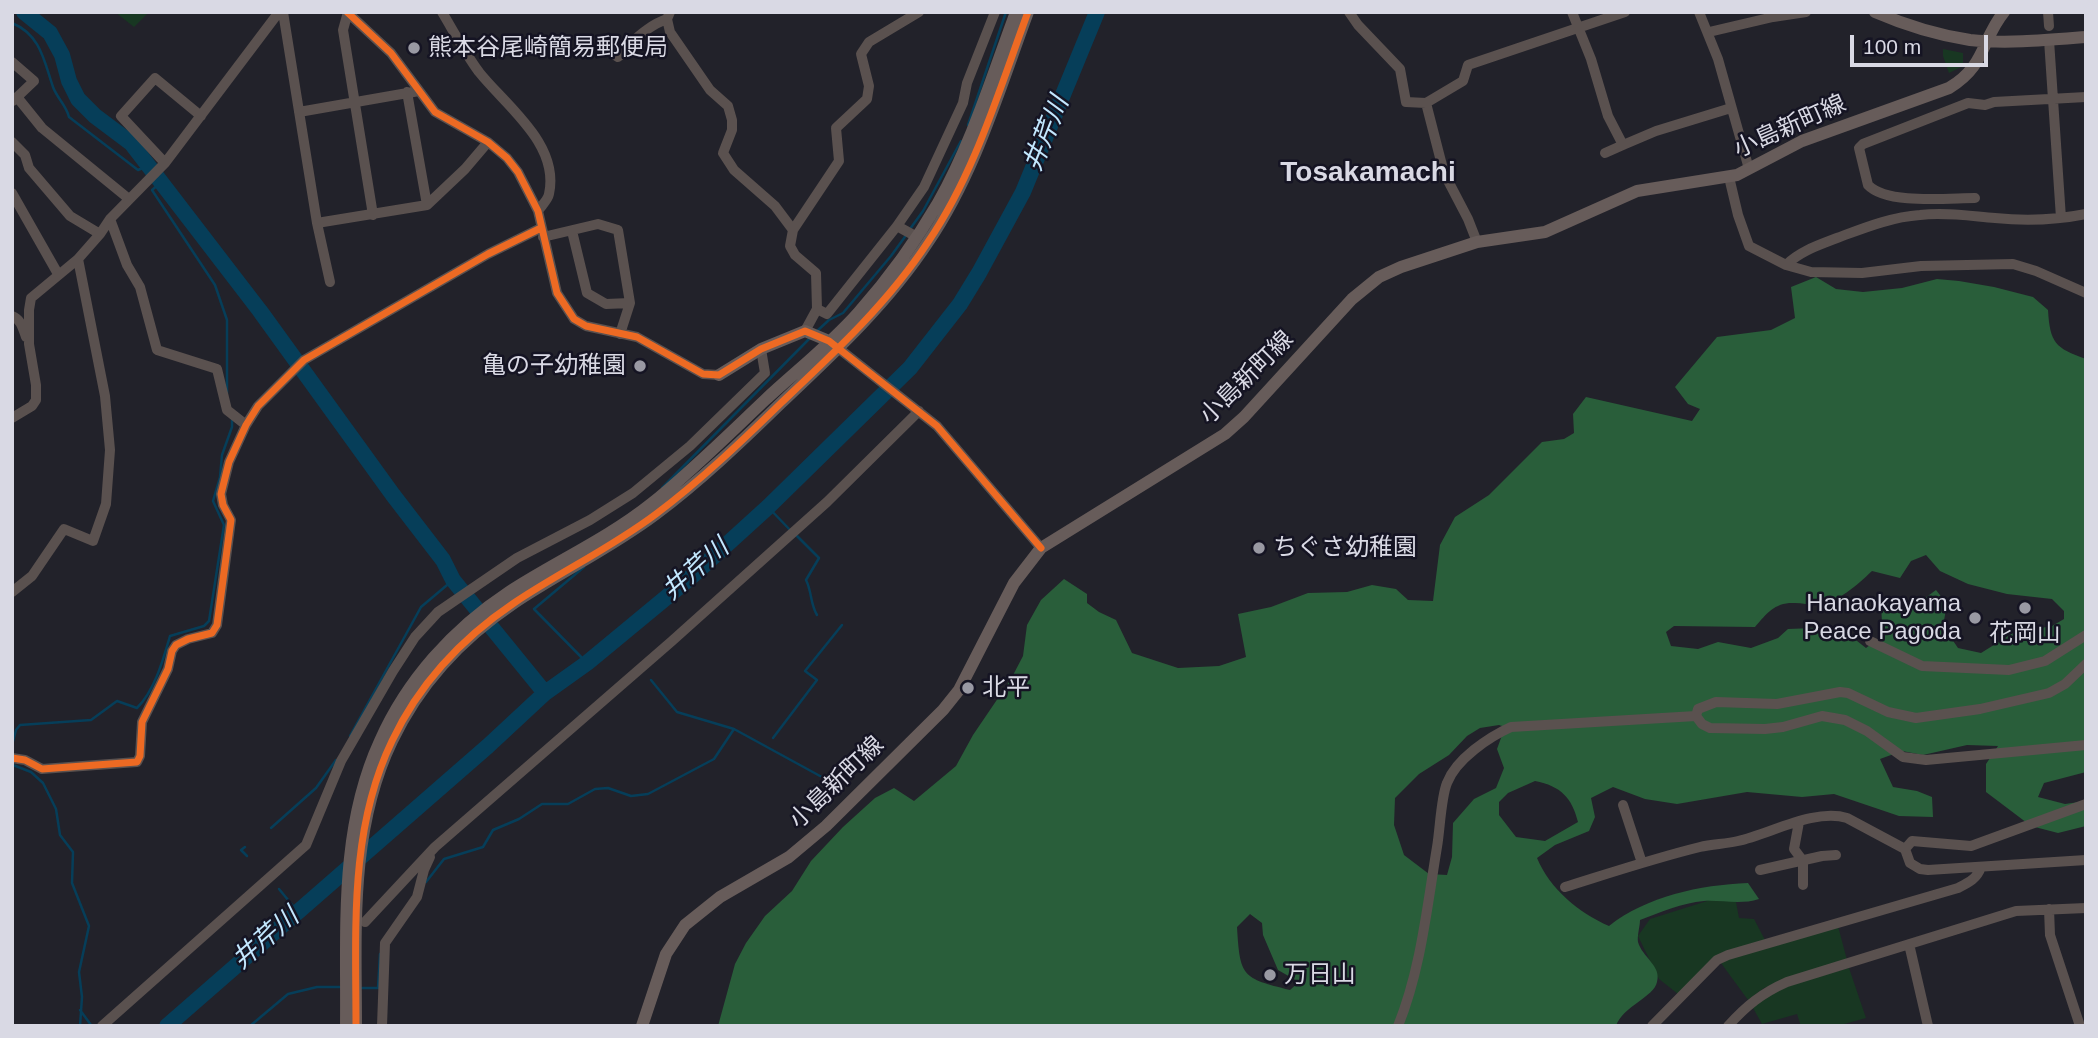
<!DOCTYPE html>
<meta charset="utf-8">
<style>
body{margin:0}
#map{position:relative;width:2098px;height:1038px;overflow:hidden;background:#22222a;font-family:Helvetica,sans-serif}
canvas{display:block}
.frame{position:absolute;inset:0;border:14px solid #d9d9e4;pointer-events:none}
.scale{position:absolute;left:1850px;top:35px;width:138px;height:32px;box-sizing:border-box;border:4px solid #d9d9e4;border-top:0;padding-left:9px;font-size:21px;line-height:24px;white-space:nowrap;color:#d9d9e4;-webkit-text-stroke:5px #151423;paint-order:stroke}
</style>
<div id="map">
<canvas width="2098" height="1038"></canvas>
<div class="frame"></div>
<div class="scale">100 m</div>
</div>
<script>
const ctx = document.querySelector('canvas').getContext('2d');
ctx.lineJoin = 'round';
function fill(path, color) { ctx.fillStyle = color; ctx.fill(path, 'evenodd'); }
function stroke(path, color, width, dash) { ctx.strokeStyle = color; ctx.lineWidth = width; ctx.lineCap = dash ? 'butt' : 'round'; ctx.setLineDash(dash || []); ctx.stroke(path); }
function drawText(font, color, halo, rows, align = 'center') {
  ctx.font = font + ' Helvetica,"Noto Sans JP",sans-serif'; ctx.lineWidth = 5; ctx.setLineDash([]); ctx.textBaseline = 'middle'; ctx.strokeStyle = halo; ctx.fillStyle = color; for (const [text, x, y, turn = 0] of rows) {
    ctx.save(); ctx.translate(x, y); ctx.rotate((+turn || 0) * Math.PI / 180); ctx.textAlign = isNaN(turn) ? turn : align; if (halo) ctx.strokeText(text, 0, 0); ctx.fillText(text, 0, 0); ctx.restore();
  }
}
fill(new Path2D(`
 M115,12h34l-15,15z
 M1943,49l20,4v13l-14,7 -6,-17z
 M1723,896l13,6 3,16 15,1 11,21 -44,13 -43,41 -19,-15 -21,-43 12,-17z
 M1838,926l9,34 -83,28 -16,12 -27,-37 9,-5z
 M1849,968l17,50 -29,8h-36l-4,-12 -35,10 -9,-16c25,-24 63,-30 96,-40z`), '#183722');
fill(new Path2D(`
 M1816,277l20,12 27,3 39,-4 35,-9 22,2 35,6 39,10 15,13c2,33 7,38 38,49v413l-42,11 -6,14 27,7 21,-3v25l-28,7 -27,-7 -45,-34v-28l12,-18 -31,-1 -44,10 -21,-4 -22,8 13,28 24,4 15,6 1,20 -34,-1 -65,-22 -32,3 -55,-5 -70,12 -32,-5 -32,-12 -22,11 4,19 -6,14 -34,14 -18,13c13,31 42,55 72,68 38,-30 91,-41 139,-43l11,16c-18,6 -37,1 -55,2 -22,2 -43,11 -64,19 0,6 -3,16 -2,22 4,15 24,24 19,40 -3,15 -34,24 -41,44h-898l17,-62 11,-21 19,-27 27,-25 19,-30 32,-34 32,-29 19,-10 20,13 42,-35 17,-31 38,-56 12,-23 4,-31 14,-25 23,-21 23,15v9l12,9 17,8 16,33 46,15 41,-2 27,-9 -8,-43 33,-7 37,-14 39,-1 25,-7 24,4 12,11 25,1 7,-56 15,-28 34,-22 53,-53 22,-3 10,-6 -1,-19 13,-17 106,24 8,-12 -12,-5 -13,-17 42,-50 54,-7 24,-12 -4,-31zM1926,555l14,16 28,13 39,10 45,5 12,12v8l-12,7 -39,7 -32,20 -23,-5 -15,-22 4,-22 -11,-14 -15,11 -15,7 -8,-4 -17,1 1,17 -3,16 -13,10 -14,-11 -15,-7 -23,-2 -26,1 -10,9 -27,10 -33,-6 -20,7 -27,-3 -5,-14 8,-6 81,1c12,-14 20,-25 40,-24 7,0 14,2 21,2 23,-3 40,-19 56,-34l28,7 11,-17zM1499,725l6,2 -8,22 7,19 -8,20 -22,11 -21,24 -1,34 -5,18 -18,-1 -25,-19 -10,-30 1,-27 24,-24 30,-19 18,-19 13,-8zM1535,781c26,5 37,17 43,41l-33,19 -29,-4 -17,-22v-13l9,-9zM1250,914l12,9 1,12 15,35 21,12 -9,8c-48,-12 -50,-13 -53,-63z`), '#295e3a');
stroke(new Path2D(`
 M12,23c29,12 32,38 41,64 4,11 13,18 16,30l69,53 10,-4
 M968,125l38,-113
 M160,183l-8,7 63,95 12,35v73
 M910,229l13,-18 38,-70
 M817,331l12,-11 14,-7 48,-57 16,-22
 M662,488l148,-150
 M768,507l23,24
 M796,535l23,23 -13,22c6,12 4,23 11,35
 M584,567l-50,42 53,54
 M651,680l26,32 57,17
 M350,736l71,-129 32,-27
 M773,738l44,-58 -12,-9 37,-46
 M12,745l4,-15 4,-5 71,-5 26,-19 20,7c18,-18 26,-48 33,-72l34,-10 5,-5 15,-96 -11,-24 7,-24 2,-22 10,-28v-7
 M13,761v4l18,7 12,11 13,26 4,26 13,17 -1,31 17,43 -10,46 3,25 -2,29
 M271,828l45,-40 20,-28
 M245,847l-4,3 6,6
 M426,882l18,-23 39,-12 10,-17 26,-11 23,-15h26l27,-15 13,-1 23,8 17,-2 66,-35 20,-30 97,53
 M279,889l19,23
 M359,988h19l2,-34
 M80,1010l11,15
 M250,1026l38,-32 29,-7h25`), '#063e59', 2.5);
stroke(new Path2D(`
 M24,12l26,21 12,22 7,26 9,18 17,17 36,27 129,168 133,184 50,65 10,20 92,113
 M167,1026l321,-280 57,-53 42,-30 104,-86 77,-70 142,-139 50,-64 19,-31 44,-81 74,-180`), '#063e59', 16);
stroke(new Path2D(`
 M283,12l34,211 13,59
 M347,12l44,41 44,59 53,30 19,16 11,14 20,39 19,82 17,26 12,7 51,11 66,37 16,1
 M348,12l-5,18 30,185
 M442,12c12,20 23,41 37,60 27,34 81,72 70,122 -1,6 -8,12 -11,17
 M670,12l-3,7 3,13 40,58 18,16 4,14v10l-9,23 11,17 41,36 18,24
 M1349,12l9,13 42,44 6,33 20,1 37,-22 5,-16 157,-53
 M1572,12l19,47 17,57 15,29 -18,8
 M1699,12l19,47 31,110
 M2048,12l1,14
 M1709,32l64,-15 33,-5
 M2049,40l12,178
 M609,51l9,6c7,-4 8,-8 13,-13 8,-10 24,-21 36,-25
 M12,62l22,19 -21,20
 M407,92l20,113
 M17,97l25,31 87,71
 M1426,103l18,70 24,46 9,23
 M299,112l120,-21
 M12,142l13,13 4,13 41,48 30,18
 M1623,145l33,-14 75,-23
 M165,163l-44,-47 34,-38 46,38
 M1729,177l9,38 11,31 37,19 25,7 51,1 59,-7 92,-2 23,7 50,22
 M12,193l46,81
 M1975,198c-26,0 -88,7 -107,-13l-9,-37 4,-4 105,-41 17,2 9,-3 92,-5
 M110,219l17,46 13,22 17,63 60,19 10,41 19,15
 M317,223l110,-18 38,-36 23,-27
 M897,226l20,11
 M572,231l15,62 19,11 24,-1
 M543,237l55,-13 20,6 12,73 -10,31
 M1786,265c14,-14 33,-20 51,-27 27,-10 54,-21 83,-23 25,-3 50,1 75,3 30,3 61,2 91,-4
 M817,309l10,5 70,-88 27,-39 39,-84 4,-20 28,-71
 M12,316c9,3 11,13 14,21
 M805,331l12,-22 -1,-36 -21,-18 -5,-9 3,-16 46,-69 -3,-33 31,-29 2,-13 -8,-32 8,-12 50,-30
 M833,344l104,82 104,122
 M12,418l20,-12 4,-6v-15l-7,-41v-34l2,-12 47,-39 22,-25 10,-15 55,-56 114,-151
 M12,592l20,-16 32,-47 29,12 13,-37 4,-54 -5,-54 -27,-137
 M1870,641l52,25 87,4 36,-9 41,-26
 M2086,664l-21,20 -16,9 -69,16 -64,9 -28,-6 -40,-19 -8,-1 -63,12 -61,-2 -18,7 -2,7 6,8 8,4 55,1 18,-2 39,-11 23,4 22,11 36,26 23,3 160,-15
 M12,758l13,2 17,9 95,-7 3,-6 2,-34 26,-53 4,-18 4,-6 12,-6 24,-6 5,-8 14,-105 -8,-15 -2,-11 8,-32 17,-37 12,-19 46,-46 184,-106 53,-26
 M2086,804l-115,42 -59,-5 -7,8 5,14 10,6 8,1 158,-10
 M1623,805l19,58
 M1799,822l-5,27 9,12v24
 M1760,870l62,-14 14,-1
 M1565,887c45,-14 90,-29 135,-40 12,-3 25,-3 38,-6 32,-7 77,-33 109,-23l58,31
 M2049,909l1,26 30,91
 M365,922l70,-75 237,-206 155,-139 92,-91
 M1909,944l19,82
 M102,1026l204,-181 35,-84 52,-90 22,-34 23,-25 79,-54 73,-38 43,-27 57,-47 75,-73 -4,-24
 M382,1026l3,-83 32,-46 7,-27 6,-13
 M1398,1026c23,-57 29,-119 39,-179 3,-17 4,-50 10,-64 9,-24 42,-46 64,-56l185,-11
 M1652,1026l65,-66 11,-5 230,-67c10,-5 19,-9 23,-21
 M1728,1026c18,-20 34,-33 59,-44l229,-71 70,-3`), '#5a514f', 10);
stroke(new Path2D(`
 M1875,12c30,13 62,23 95,28 37,4 78,0 116,-3
 M719,375l42,-26 44,-18 24,10
 M346,1026c1,-96 -7,-196 34,-285 27,-61 73,-112 129,-149 46,-30 98,-53 142,-88 40,-32 77,-69 114,-104 31,-29 66,-56 94,-88 29,-33 57,-71 79,-109 34,-60 54,-127 78,-191
 M356,1026c0,-96 -7,-196 36,-285 27,-57 70,-103 122,-138 46,-31 97,-55 142,-89 44,-33 85,-72 125,-111 53,-50 107,-100 147,-161 47,-69 71,-152 100,-230
 M642,1026l24,-72 19,-29 35,-28 69,-40 37,-31 117,-116 16,-20 55,-107 27,-35 184,-114 19,-17 108,-118 27,-22 22,-10 76,-25 68,-10 92,-41 100,-16 65,-34 147,-53c37,-22 32,-48 55,-76`), '#675c5a', 12);
stroke(new Path2D(`
 M347,12l44,41 44,59 53,30 19,16 11,14 20,39 19,82 17,26 12,7 51,11 66,37 16,1 42,-26 44,-18 24,10 108,85 104,122
 M12,758l13,2 17,9 95,-7 3,-6 2,-34 26,-53 4,-18 4,-6 12,-6 24,-6 5,-8 14,-105 -8,-15 -2,-11 8,-32 17,-37 12,-19 46,-46 184,-106 53,-26
 M356,1026c0,-96 -7,-196 36,-285 27,-57 70,-103 122,-138 46,-31 97,-55 142,-89 44,-33 85,-72 125,-111 53,-50 107,-100 147,-161 47,-69 71,-152 100,-230`), '#ed6a23', 7);
for (const [x, y, r, color] of [
 [414,48,7,"#9999a3"],
 [640,366,7,"#9999a3"],
 [1259,548,7,"#9999a3"],
 [2025,608,7,"#9999a3"],
 [1975,618,7,"#9999a3"],
 [968,688,7,"#9999a3"],
 [1270,975,7,"#9999a3"]
]) { const dot = new Path2D(); dot.arc(x, y, r, 0, 2 * Math.PI); ctx.fillStyle = color; ctx.fill(dot); stroke(dot, '#151423', 2.5); }
drawText('24px', '#d9d9e4', '#151423', [
 ["熊本谷尾崎簡易郵便局",428,48],
 ["亀の子幼稚園",626,366,"right"],
 ["ちぐさ幼稚園",1273,548],
 ["Hanaokayama",1961,604,"right"],
 ["Peace Pagoda",1961,632,"right"],
 ["花岡山",2025,634,"center"],
 ["北平",982,688],
 ["万日山",1284,975]
], 'left');
drawText('24px', '#d9d9e4', '#151423', [
 ["小島新町線",1790,127,-24],
 ["小島新町線",1247,378,-45],
 ["小島新町線",837,783,-44]
]);
drawText('italic 26px', '#c3e8ff', '#151423', [
 ["井芹川",1047,134,-68],
 ["井芹川",696,570,-41],
 ["井芹川",266,939,-41]
]);
drawText('bold 28px', '#d9d9e4', '#151423', [
 ["Tosakamachi",1368,173]
]);
</script>
